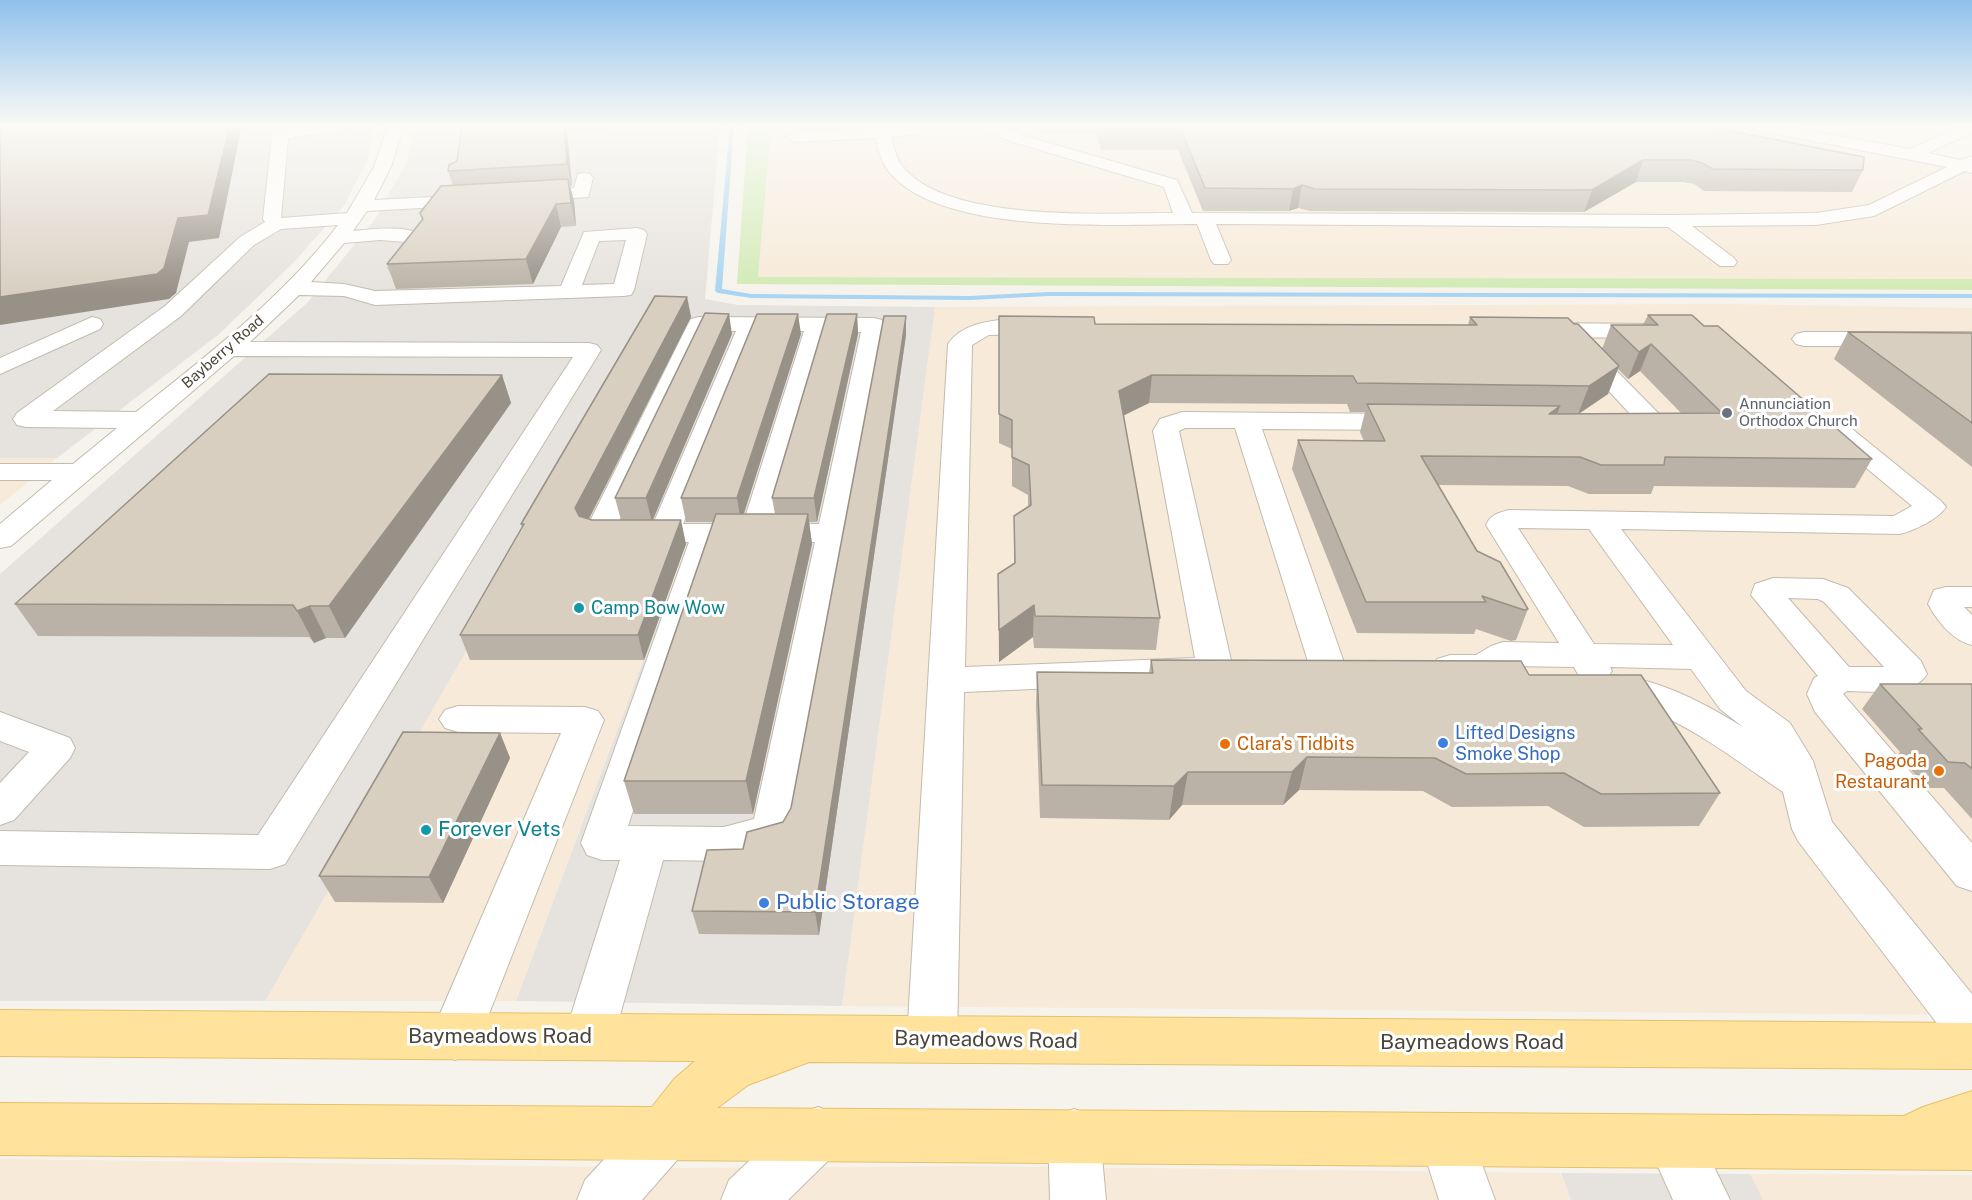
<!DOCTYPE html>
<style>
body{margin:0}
canvas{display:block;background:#f6f3ec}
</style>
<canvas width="1972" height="1200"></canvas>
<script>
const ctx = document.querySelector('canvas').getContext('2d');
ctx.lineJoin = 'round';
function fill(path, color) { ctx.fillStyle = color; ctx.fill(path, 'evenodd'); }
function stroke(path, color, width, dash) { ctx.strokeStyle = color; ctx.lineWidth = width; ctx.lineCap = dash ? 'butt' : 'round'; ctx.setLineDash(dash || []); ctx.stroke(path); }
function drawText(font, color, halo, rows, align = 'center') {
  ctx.font = font + ' "Public Sans",sans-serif'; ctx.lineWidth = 6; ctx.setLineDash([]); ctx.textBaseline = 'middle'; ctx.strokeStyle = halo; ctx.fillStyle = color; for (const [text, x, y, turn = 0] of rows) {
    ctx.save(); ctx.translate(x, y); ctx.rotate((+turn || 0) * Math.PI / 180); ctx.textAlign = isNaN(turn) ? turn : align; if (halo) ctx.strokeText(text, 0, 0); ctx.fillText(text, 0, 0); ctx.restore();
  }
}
fill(new Path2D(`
 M771,125h975l226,45v109l-1215,-2z
 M1725,304l247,4v707l-1130,-9 93,-699z
 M0,458h57l-57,47z
 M523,552l160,1 -167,448h-251z
 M0,1159l688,9 283,-2 589,7 11,27h-1571z
 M1750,1174l222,1v25h-209z`), '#f7ead8');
fill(new Path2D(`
 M0,125h375l-7,34 -25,48 -49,55 -76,73 -161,123h-57z
 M416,125h304l-15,174 33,6 197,2 -93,699 -326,-5 167,-447 -160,-2 -258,449h-265v-427l308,-272 67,-83 31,-56z
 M1561,1173l189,1 13,26h-192z`), '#e6e2dd');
fill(new Path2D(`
 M748,125h23l-13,152 1214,2v11l-1235,-6z`), '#d2eab5');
fill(new Path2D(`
 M730,125h4l-12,164 29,5 219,2 78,-4 924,2v4l-924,-2 -78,4 -219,-2 -33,-5 -3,-2z`), '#a9d4f2');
const minor = new Path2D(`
 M296,125h55c-9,10 -48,8 -63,14l-7,79 66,-5 27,-46 14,-42h16l-13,42 -17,33 99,-5 6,1 3,4 -3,4 -6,1 -106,6 -14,20c19,-2 63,-8 76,10l-24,31 -7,2 -7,-2 -3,-4 18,-26 -26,-2 -36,3 -33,39 33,2 31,7 186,-5 23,-54 53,-4 7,2 3,4 -13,56 -3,5 -8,1 -248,9 -31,-9 -45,-1 -49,47 339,1 8,2 4,5 -316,514 -15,5 -270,-4v-34l258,4 315,-478 -339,-1 -223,190 -11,2v-24l52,-44h-52v-16h73l44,-36 -91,-1 -9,-2 -4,-6 4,-6 148,-107 75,-69 25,-15 -2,-3 9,-83 2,-3zM338,225c-54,71 -130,130 -202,187l-83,-1 128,-95 73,-71 27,-16zM626,240l-12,44 -32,1 17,-44z
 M873,125l47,3 3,3 -3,3 -29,3c3,10 5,22 12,30 45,56 203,46 270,46l-9,-26 -151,-45 -35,-14 -3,-3h21l29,11 152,44 15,33 481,2 143,-2 53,-8 78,-38 -190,-37 -8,-5h32l129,24 54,-24h8v8l-44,20 32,7 12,-4v17l-7,-2 -91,45 -58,9 -124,1 42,32 3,4 -3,4h-14l-52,-39 -452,-3 15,36 -3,4h-14l-3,-4 -14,-36c-78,0 -250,12 -305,-49 -10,-10 -14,-24 -16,-37l-81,4 -8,-5 8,-5 79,-4z
 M584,173l6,1 3,4 -5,19 -61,4 -6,-1 -3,-4 3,-4 6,-1 47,-3 4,-14z
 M92,317l8,2 3,5 -3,5 -100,45v-16z
 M699,317l175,1 8,2 3,5 -92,506 -6,12 -63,18 -61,-1 -49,177 -8,16 -17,7 -17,-7 -8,-16 56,-177h-18l-15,-5 -6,-12 108,-301h-90l-11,-3 -4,-6 104,-209 3,-5zM707,331h29l-83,193h-35zM759,331h45l-61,193h-60zM827,332h34l-42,192h-46zM720,542h95l-61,277 -30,8 -96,-1z
 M1010,319l41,3 3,5 -3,5 -8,2 -54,1 -17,10 -7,322 230,-9 -42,-227 7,-12 22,-7 226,2 9,2 4,6 -4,6 -9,2 -146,-1 84,239 -5,9 -13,3 -13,-3 -5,-9 -75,-240h-50l-6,3 54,238 -5,9c-12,3 -22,1 -34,4l-230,10 -7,347 -8,16 -17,7 -17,-7 -8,-16 41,-695c14,-20 39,-23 62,-25z
 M1538,323l117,1 8,2 3,5 -3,5 -8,2 -117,-1 -8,-2 -3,-5 3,-5z
 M1804,332h168v14h-168l-8,-2 -4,-5 4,-5z
 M1582,342l8,2 74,75 4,6 -4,6 -9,2 -39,-3 -4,-6 4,-6 16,-2 -62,-67 4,-5z
 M1837,422l9,2 95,77 5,6c-9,13 -31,23 -46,27l-279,-5 125,162 44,32 23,38 19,61 140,172v60l-17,-7 -157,-206 -6,-12 -9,-37c-43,-29 -84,-61 -131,-81 -17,-7 -36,-10 -54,-15l-5,-9 2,-4 -14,-3 -7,-13 -64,-1 -14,9 -13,4h-33l-13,-4 -5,-8 5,-8 13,-4h26l15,-9 12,-4 56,1 -73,-118c5,-11 12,-12 23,-15l385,6 18,-10 -84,-70 -4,-6 4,-6zM1518,528l71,1 84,116 -79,-1zM1610,667l81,2 29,40 23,18c-39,-24 -87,-50 -134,-52l3,-4z
 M1773,578l50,1 25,9 73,73 6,13c-15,24 -55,17 -80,17l-4,3 129,149v48l-15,-5 -142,-174 -8,-18 7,-16 4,-2 -67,-81 4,-11zM1788,598l30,1 6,3 60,65h-35z
 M1946,587h26v20h-8l8,8v30c-20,-5 -34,-23 -44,-41l6,-14z
 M458,706l127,1 13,4 6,9 -124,317 -8,16 -17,7 -17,-7 -8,-16 131,-304 -103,-1 -13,-4 -6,-9 6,-9z
 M0,712l70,26 5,10 -5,10 -56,62 -14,5v-42l29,-31 -29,-11z
 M666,1106l19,7 7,19 -7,19 -43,49h-65l8,-20 62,-67z
 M818,1107l19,7 7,19 -7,19 -49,48h-67l8,-20 70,-66z
 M1074,1109l19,7 7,19 6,65h-56l-2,-65 7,-19z
 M1447,1113l19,8 29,79h-56l-19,-60 8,-19z
 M1674,1115l19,8 37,77h-57l-26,-58 8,-19z`);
const major = new Path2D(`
 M0,1010l1972,13v46l-1163,-7 -61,23 -31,23 1187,8 19,-9 49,-16v79l-1972,-15v-52l652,4 22,-28 21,-18 -695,-5z`);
stroke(minor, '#c2bbae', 2);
stroke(major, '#e6c16a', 2);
fill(minor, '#fff');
fill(major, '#ffe39c');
fill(new Path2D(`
 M462,125h180l-75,6 5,55h-2l4,15 2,25 -15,1 -28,57 -137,5 -9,-25 35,-44 -2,-7 33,-28 -5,-14 9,-10z
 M1041,125h660l162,45 -11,22 -148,-1 -10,-7 -11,-2h-47l-52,30 -274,-1 -12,-3 -9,3h-86l-25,-61h-77l-4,-17h-55z
 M687,297l4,20 -102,202 3,1h29l-6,-22 117,-164 -80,186 34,24 -42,116h-174l-10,-25 62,-107 -1,-4z
 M857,314l1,20 -41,188h-8l3,22 -59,270h-119l-10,-33 89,-259h-27l-5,-24 120,-164 -57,180h31l-3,-16z
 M1648,315l56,11 168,133 -17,29 -201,-2 -3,8h-62l-21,-8 -130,-1 39,66 51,58 -12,31 -5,1 -35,-12 -2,5 -117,-1 -65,-164 6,-29 66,1 -4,-9 5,-20h-15l-3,-8 -198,-1 -26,13 37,202 -4,32 -122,-2 -1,-11 -34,25 -1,-88 16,-10v-48l14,-9v-12l-16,-9v-37l-13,-6v-127l96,8 373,1 2,-8 104,7 28,25 9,-24h32zM1618,369l10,10 12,-8 41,42 -102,1 29,-20z
 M1848,332l124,1v134l-138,-108z
 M906,335l-87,600 -120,-1 -7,-23 51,-62 40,-27 8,-14z
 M502,375l9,28 -166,235h-19l-12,5 -5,-6 -271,-1 -23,-32z
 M1151,660l378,15 191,118 -21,33 -115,1 -36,-21 -96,1 -29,-16 -124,-1 -16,15h-101l-13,15 -129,-2 -4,-113 1,-33 112,1z
 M1880,684h92v135l-28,-31h-17l-29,-33 2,-3 -38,-43z
 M500,733l10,25 -67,145 -108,-1 -16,-26z`), '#bab2a6');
fill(new Path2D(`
 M230,125h12l-23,113 -30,4 -13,51 -7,6 -169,26v-28z
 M262,125h18l-17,2z
 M564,125h78l-75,6 5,55 -5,-22z
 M1643,160l-7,22 -52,30 8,-22z
 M568,179l6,22 2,25 -5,-23z
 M1302,185l-4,23 -9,3 4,-22z
 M556,204l5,23 -28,57 -7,-25z
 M687,297l4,20 -109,215 -7,-24z
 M729,314l3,20 -80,188 -6,-24z
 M798,314l3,20 -60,188 -4,-24z
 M857,314l1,20 -41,188 -3,-24z
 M906,316v19l-87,600 -4,-23z
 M1651,344l-11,27 -12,8 11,-27z
 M1619,366l-11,28 -30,20 11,-28z
 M502,375l9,28 -166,235 -16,-32z
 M1152,375l-3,28 -33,16 3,-28z
 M1560,406l-10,28 -1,-20z
 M808,514l4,30 -59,270 -7,-33z
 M681,520l5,24 -42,116 -6,-25z
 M1034,605l-1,32 -34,25v-32z
 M310,606l16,32 -12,5 -17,-32z
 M500,733l10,25 -67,145 -14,-26z
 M1307,757l-8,33 -16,15 9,-33z
 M1188,772l-6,33 -13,15 5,-34z`), '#979187');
const building = new Path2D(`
 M0,125h230l-22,90 -30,3 -14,50 -7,6 -157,23z
 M462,125h102l3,39 -119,7 1,-6 8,-4z
 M1102,125h599l163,32 -1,13 -150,-1 -11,-6 -11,-3h-48l-51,30 -277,-1 -13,-4 -9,4 -88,-1 -24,-58h-78z
 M568,179l3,24 -15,1 -30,55 -139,5 36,-45 -3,-6 21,-27z
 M655,296l32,1 -112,211 4,8 13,4h89l-43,115h-178l64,-111h-3z
 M705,313l24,1 -83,184h-31z
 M757,314h41l-61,184h-56z
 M827,314h30l-43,184h-42z
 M1648,315h44l12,11h14l154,133 -207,-2 -1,8h-63l-21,-8 -159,-1 56,95 23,11 28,47 -4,1 -42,-14 4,6h-120l-68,-162 87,1 -18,-37 193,2 -11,8 173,-1 -71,-69 -12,8 -28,-27h47z
 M884,316h22l-91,596 -123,-1 15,-61 36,-1 4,-17 36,-10 8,-14z
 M999,316l95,1 1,7 382,1 -7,-8 98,1 6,6h4l41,42 -30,20 -232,-3 -4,-7 -201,-1 -33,16 41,227 -125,-2 -1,-11 -35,25 -1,-56 17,-11 -1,-47 17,-11 -2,-40 -17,-8v-37l-13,-6z
 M1848,332l124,1v90z
 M269,374l233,1 -173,231h-19l-13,5 -4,-6 -278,-1z
 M716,514h92l-62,267h-122z
 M1151,660l370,1 8,14h112l79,118 -119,1 -37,-21 -98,1 -31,-16 -128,-1 -15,15h-104l-14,14 -132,-1 -5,-113 116,1z
 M1880,684h92v85l-7,-6 -17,-1 -30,-33h4z
 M403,732l97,1 -71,144 -110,-1z`);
fill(building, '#d8cfc1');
stroke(building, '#979187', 1.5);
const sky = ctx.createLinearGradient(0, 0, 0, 293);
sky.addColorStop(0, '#8fc1ec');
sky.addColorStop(0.43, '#fbfaf6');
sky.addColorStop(1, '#fbfaf600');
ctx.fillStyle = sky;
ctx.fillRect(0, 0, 1972, 293);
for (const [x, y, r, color] of [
 [1727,413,6,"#6b7280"],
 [579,608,6,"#0f9aa8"],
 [1443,743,6,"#3f7fe0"],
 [1225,744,6,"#e8710a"],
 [1939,771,6,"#e8710a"],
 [426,830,6,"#0f9aa8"],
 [764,903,6,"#3f7fe0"]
]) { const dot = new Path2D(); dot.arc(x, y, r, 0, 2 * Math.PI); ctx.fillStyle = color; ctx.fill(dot); stroke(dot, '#fff', 2); }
drawText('15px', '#4b4439', '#fff', [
 ["Bayberry Road",223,352,-41]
]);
drawText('15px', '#5b616d', '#fff', [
 ["Annunciation",1739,404],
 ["Orthodox Church",1739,421]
], 'left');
drawText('18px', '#0d838f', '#fff', [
 ["Camp Bow Wow",591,608]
], 'left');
drawText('18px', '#366cbe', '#fff', [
 ["Lifted Designs",1455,733],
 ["Smoke Shop",1455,754]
], 'left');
drawText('18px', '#c56008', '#fff', [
 ["Clara's Tidbits",1237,744],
 ["Pagoda",1927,761,"right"],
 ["Restaurant",1927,782,"right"]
], 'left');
drawText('21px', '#0d838f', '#fff', [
 ["Forever Vets",438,830]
], 'left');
drawText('21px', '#366cbe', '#fff', [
 ["Public Storage",776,903]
], 'left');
drawText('21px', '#4b4439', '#fff', [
 ["Baymeadows Road",500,1037],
 ["Baymeadows Road",986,1040,1],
 ["Baymeadows Road",1472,1043]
]);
</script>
